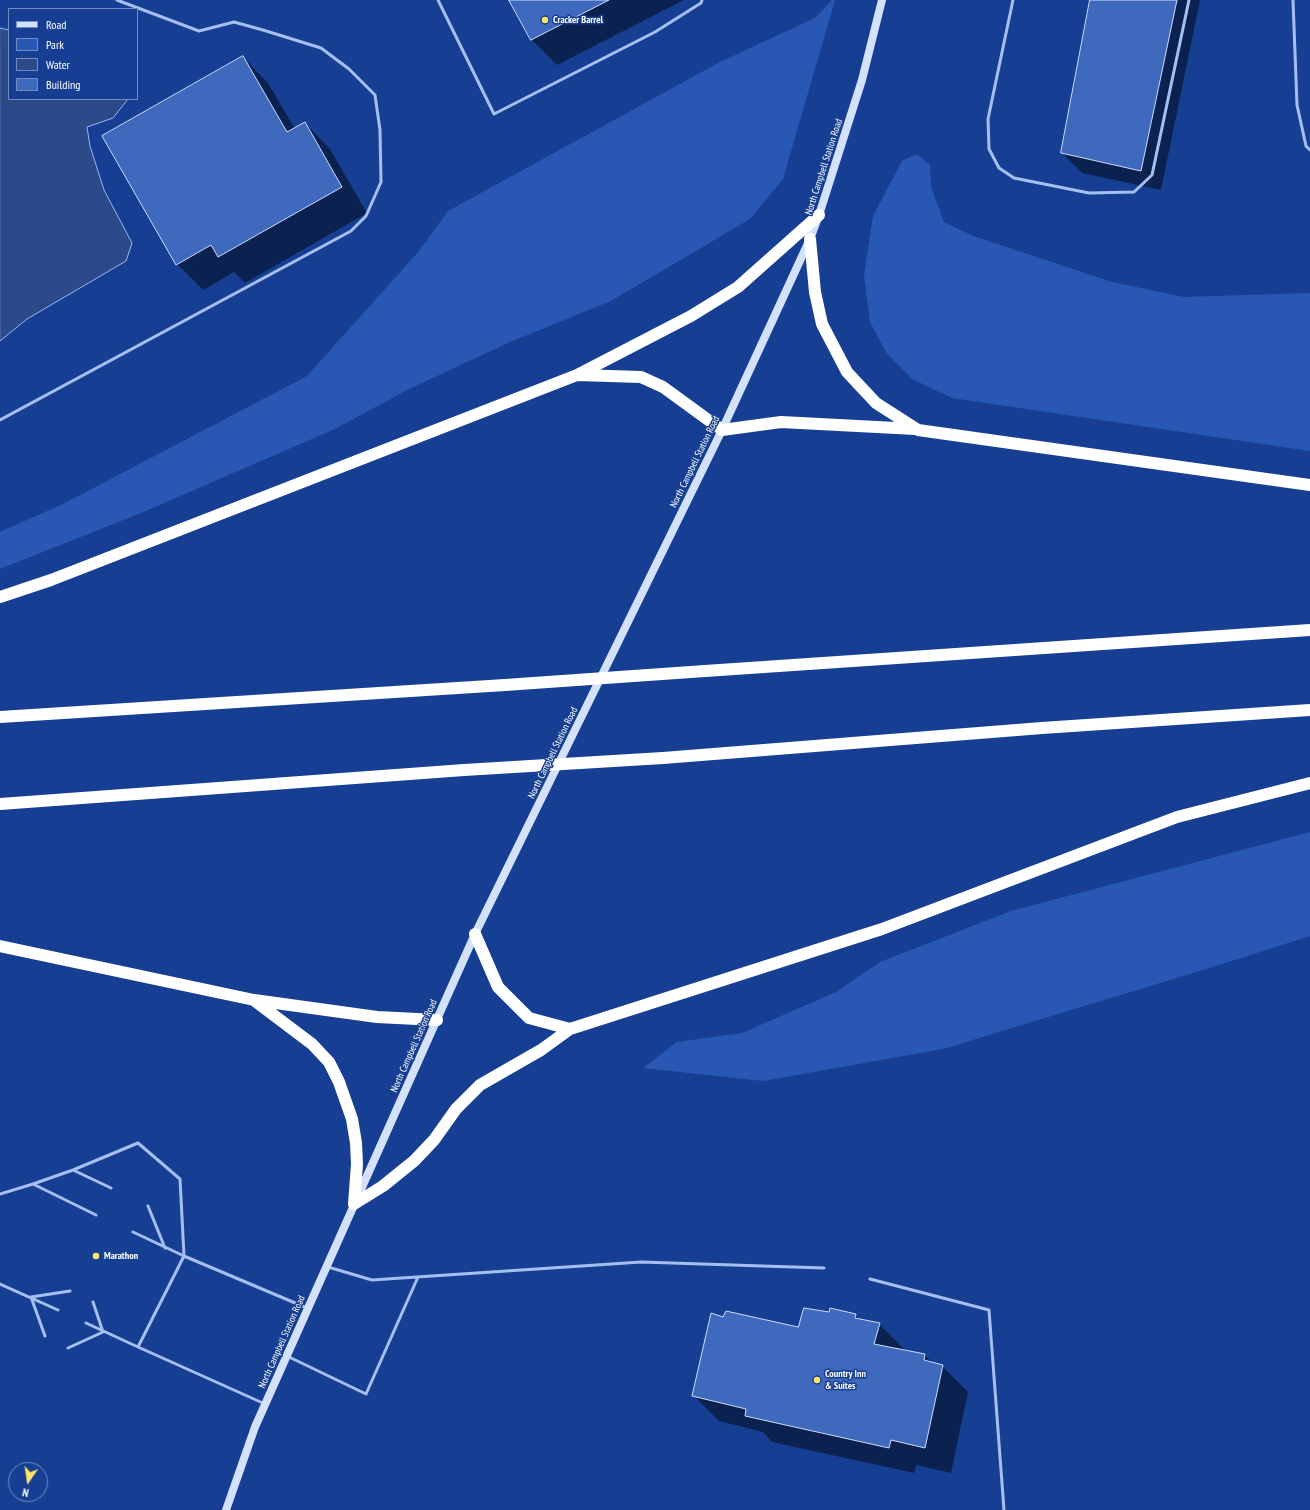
<!DOCTYPE html>
<style>
body{margin:0}
#map{position:relative;width:1310px;height:1510px;overflow:hidden;background:#163f94;font-family:"PT Sans Narrow",sans-serif}
canvas{display:block}
.legend{position:absolute;left:8px;top:8px;width:130px;height:92px;box-sizing:border-box;background:#163f94;border:1px solid #738cbf;margin:0;padding:5px 7px;list-style:none;font-size:12px;color:#fff}
.legend li{display:flex;align-items:center;gap:8px;height:20px}
.legend b{width:20px;border:1px solid #738cbf}
.north{position:absolute;left:8px;top:1462px;width:40px;height:40px;box-sizing:border-box;background:#163f94;border:1px solid #738cbf;border-radius:50%;rotate:193deg;font-size:11px;font-weight:700;line-height:16px;text-align:center;color:#fff}
.north::after{content:'';display:block;margin:auto;width:14px;height:18px;background:#ffe466;clip-path:polygon(50% 0,100% 100%,50% 72%,0 100%)}
</style>
<div id="map">
<canvas width="1310" height="1510"></canvas>
<ul class="legend">
<li><b style="height:5px;background:#d4e1fc"></b>Road</li>
<li><b style="height:11px;background:#2858b3"></b>Park</li>
<li><b style="height:11px;background:#2c4989"></b>Water</li>
<li><b style="height:11px;background:#3e69bc"></b>Building</li>
</ul>
<div class="north">N</div>
</div>
<script>
const ctx = document.querySelector('canvas').getContext('2d');
ctx.lineJoin = 'round';
function fill(path, color) { ctx.fillStyle = color; ctx.fill(path, 'evenodd'); }
function stroke(path, color, width, dash) { ctx.strokeStyle = color; ctx.lineWidth = width; ctx.lineCap = dash ? 'butt' : 'round'; ctx.setLineDash(dash || []); ctx.stroke(path); }
function drawText(font, color, halo, rows, align = 'center') {
  ctx.font = font + ' "PT Sans Narrow",sans-serif'; ctx.lineWidth = 3; ctx.setLineDash([]); ctx.textBaseline = 'middle'; ctx.strokeStyle = halo; ctx.fillStyle = color; for (const [text, x, y, turn = 0] of rows) {
    ctx.save(); ctx.translate(x, y); ctx.rotate((+turn || 0) * Math.PI / 180); ctx.textAlign = isNaN(turn) ? turn : align; if (halo) ctx.strokeText(text, 0, 0); ctx.fillText(text, 0, 0); ctx.restore();
  }
}
fill(new Path2D(`
 M832,0h3l-52,179 -33,40 -139,82 -101,41 -101,47 -74,40 -194,84 -141,56v-37l65,-29 242,-127 112,-125 29,-40 272,-149 95,-44z
 M917,154l13,11 1,22 13,35 29,14 139,46 72,15 126,-4v158l-358,-53 -40,-19 -25,-25 -17,-32 -6,-47 9,-59 29,-55z
 M1310,832v104l-94,30 -273,83 -180,32 -120,-13 34,-26 65,-9 94,-41 44,-30 131,-51z`), '#2858b3');
const water = new Path2D(`
 M0,28l9,2v69h119l-15,19 -26,9 3,19 14,44 28,53 -6,18 -99,58 -27,22z`);
fill(water, '#2c4989');
stroke(water, '#98b8f4', 1);
fill(new Path2D(`
 M510,0h174l-127,65 -25,-25z
 M1091,0h109l-39,190 -79,-17 -20,-20z
 M243,57l25,26 27,46 10,-6 25,26 37,64 -122,70 -11,-11 -31,18 -26,-26z
 M830,1314l25,1 6,6 18,3 26,26 19,5 9,8 9,3 26,26 -17,81 -35,-8 -2,8 -142,-31 -9,-10 -44,-11 -26,-26 31,-77 75,10z`), '#0007');
const building = new Path2D(`
 M509,0h100l-78,40z
 M1090,0h87l-36,171 -80,-18z
 M243,56l44,76 18,-10 37,65 -124,70 -7,-12 -35,20 -74,-129z
 M804,1308l25,4 1,-4 26,6 -1,4 25,5 -6,21 51,10 -1,6 19,5 -18,83 -34,-8 -2,8 -144,-32 1,-7 -54,-13 19,-83 12,4 3,-6 72,16z`);
fill(building, '#3e69bc');
stroke(building, '#cdddfc', 1);
stroke(new Path2D(`
 M438,0l56,114 161,-82 46,-29 1,-3
 M1013,0l-25,119 1,30 10,19 15,10 75,15 45,-1 18,-17 37,-175
 M1293,0l4,105 9,41 4,4
 M0,420l351,-189 15,-15 15,-34 -1,-52 -5,-35 -26,-26 -28,-21 -58,-18 -29,-8 -35,9 -82,-31
 M73,1170l38,18
 M33,1184l40,-14 65,-27 42,36 4,77 -46,91 127,57
 M0,1194l33,-10 63,31
 M148,1206l17,42
 M133,1232l51,24 123,52
 M328,1267l44,13 269,-18 183,6
 M870,1279l119,31 15,200
 M0,1284l58,26
 M86,1323l52,24
 M45,1336l-14,-39 39,-6
 M68,1348l35,-16 -10,-30
 M287,1356l79,38 52,-117`), '#a6bff1', 3);
stroke(new Path2D(`
 M226,1510l29,-83 220,-493 247,-504 88,-191 9,-24 43,-135 20,-80`), '#d4e1fc', 8);
stroke(new Path2D(`
 M810,239l5,53 7,32 25,48 29,31 42,27 392,55
 M578,375l63,2 22,10 59,43 59,-8 134,7
 M0,597l51,-17 526,-205 114,-59 47,-29 81,-72
 M705,671l605,-41
 M0,717l505,-32
 M663,758l379,-30 268,-18
 M0,804l464,-34
 M475,934l23,53 31,31 41,11
 M0,946l254,54 123,17 60,3
 M255,1001l57,43 17,18 10,20 13,37 4,24 1,21 -3,40
 M354,1204l29,-18 31,-25 20,-21 22,-31 24,-24 61,-35 29,-21 312,-100 295,-112 133,-34`), '#fff', 12);
stroke(new Path2D(`
 M505,685l200,-14
 M464,770l199,-12`), '#fff', 12);
for (const [x, y, r, color] of [
 [545,20,4,"#ffe466"],
 [96,1256,4,"#ffe466"],
 [817,1380,4,"#ffe466"]
]) { const dot = new Path2D(); dot.arc(x, y, r, 0, 2 * Math.PI); ctx.fillStyle = color; ctx.fill(dot); stroke(dot, '#163f94', 1.5); }
drawText('bold 10px', '#fff', '#163f94', [
 ["Cracker Barrel",553,20],
 ["Marathon",104,1256],
 ["Country Inn",825,1374],
 ["& Suites",825,1386]
], 'left');
drawText('10px', '#fff', '#163f94', [
 ["North Campbell Station Road",824,167,-72],
 ["North Campbell Station Road",695,462,-64],
 ["North Campbell Station Road",553,753,-64],
 ["North Campbell Station Road",414,1046,-66],
 ["North Campbell Station Road",282,1342,-66]
]);
</script>
